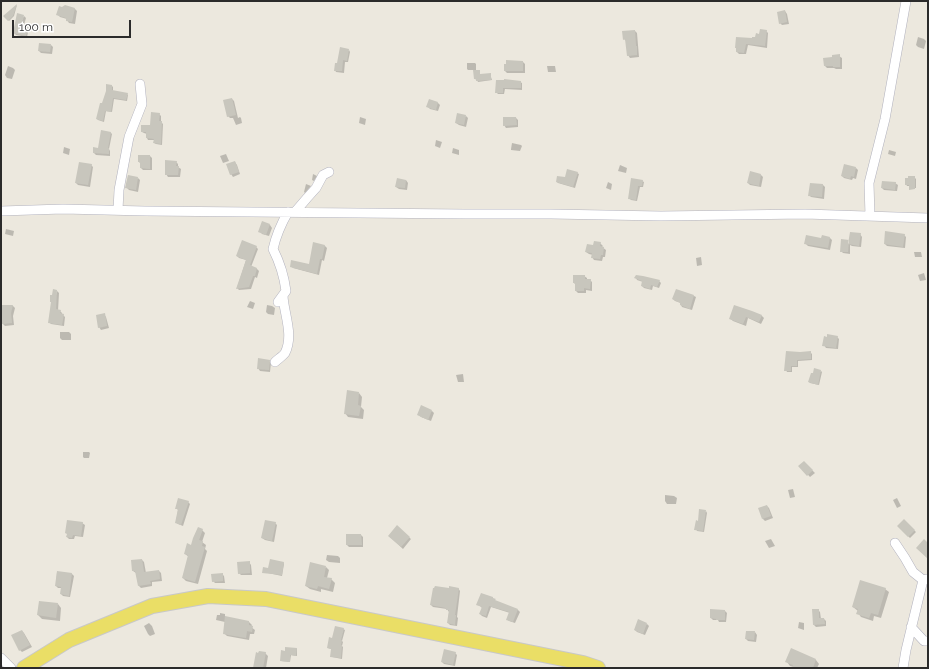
<!DOCTYPE html>
<style>
body{margin:0}
#map{position:relative;width:929px;height:669px;overflow:hidden;background:#ece8de;font-family:Raleway,sans-serif}
canvas{display:block}
.frame{position:absolute;inset:0;border:2px solid #2b2b2b;pointer-events:none}
.scale{position:absolute;left:12px;top:20px;width:119px;height:18px;box-sizing:border-box;border:2px solid #2b2b2b;border-top:0;padding-left:5px;font-size:12px;line-height:14px;white-space:nowrap;color:#2b2b2b;-webkit-text-stroke:3px #fff;paint-order:stroke}
</style>
<div id="map">
<canvas width="929" height="669"></canvas>
<div class="frame"></div>
<div class="scale">100 m</div>
</div>
<script>
const ctx = document.querySelector('canvas').getContext('2d');
ctx.lineJoin = 'round';
function fill(path, color) { ctx.fillStyle = color; ctx.fill(path, 'evenodd'); }
function stroke(path, color, width, dash) { ctx.strokeStyle = color; ctx.lineWidth = width; ctx.lineCap = dash ? 'butt' : 'round'; ctx.setLineDash(dash || []); ctx.stroke(path); }
fill(new Path2D(`
 M17,5l-3,11 -5,5 -4,-5z
 M65,6l10,3 2,2 -2,13 -6,-1 -2,-3v-1l-7,-2 -2,-2z
 M785,11l2,3 2,10 -7,1 -2,-2z
 M24,16l2,2 -2,7 3,1 2,2 -2,9 -11,-2 -2,-2z
 M635,31l2,2 2,24 -9,1 -2,-3 -2,-14 -2,-2z
 M766,31l2,2 -1,15 -19,-3 -2,9h-7l-2,-2v-4l19,-10z
 M918,37l6,2 2,2 -2,8 -6,-2 -2,-2z
 M51,45l2,2 -1,7 -11,-1 -2,-2z
 M349,50l1,2 -2,10h-3l-1,11 -8,-1 -1,-2 2,-6z
 M839,56l3,2v11h-6l-2,-1h-7l-2,-2 8,-8z
 M523,62l2,2v9h-18l-2,-2z
 M467,63h8l1,1v7h3l1,4 10,-1 2,6 -14,2 -1,-2 -2,-1 -1,-9h-6l-1,-1z
 M8,66l5,2 2,2 -3,9 -5,-1 -2,-3z
 M547,66h8l1,6h-8z
 M497,81l23,1 2,1v7l-17,-1 -1,5h-6l-2,-2z
 M112,86l1,1v4l14,3 1,1 -1,6 -13,-2 -2,13 -6,-1 -2,11 -6,-2 -1,-1z
 M232,99l2,2 4,17 2,-1 1,1 1,5 -6,2 -3,-7h-3l-2,-2z
 M429,100l9,3 2,2 -2,6 -8,-2 -2,-2z
 M159,114l2,2v6l2,2 -1,21 -6,-1 -2,-1v-3h-6l-1,-2v-4l-3,-1 -2,-1 9,-6z
 M466,116l2,2 -2,9 -7,-2 -3,-2z
 M360,117l6,2 -1,6 -6,-2z
 M516,118l2,2v7l-12,1 -2,-3z
 M110,132l2,2 -3,15 1,2v5l-14,-1 -2,-2 5,-4z
 M436,140l6,2 -2,6 -5,-2z
 M512,143l9,2 1,1 -2,5 -9,-1v-1z
 M64,147l6,2 -1,6 -6,-2z
 M453,148l6,2v5l-7,-2z
 M889,150l7,2 -1,4 -7,-2z
 M226,154l3,7 -6,2 -3,-7z
 M150,156l2,2v12h-9l-2,-2v-4l-2,-2z
 M176,162l2,2v3l3,2 -1,8h-12l-2,-3z
 M235,162l2,3 3,9 -7,3 -2,-3z
 M91,165l2,2 -3,20 -12,-2 -2,-2z
 M620,165l7,3 -1,5 -8,-2z
 M856,168l2,2 -2,9 -3,-1 -1,2 -8,-2 -2,-2z
 M577,173l2,1 -4,14 -17,-5 -1,-1z
 M751,173l10,2 2,2 -2,10 -11,-2 -2,-2z
 M313,174l4,2 -3,5 -2,-1z
 M914,177l2,2v9h-6v-2h-3l-1,-2z
 M138,178l2,2 -2,12 -9,-2 -2,-2z
 M632,179l10,2 2,1 -1,5h-3l-3,14 -6,-1 -2,-2z
 M406,180l2,3 -1,7 -8,-1 -3,-2z
 M608,182l4,2 -1,6 -5,-2z
 M895,183l3,2 -1,6 -13,-1 -2,-2z
 M306,184l5,2 -6,7 -1,-1z
 M811,184l12,1 2,2 -1,12 -13,-2 -2,-2z
 M263,223l7,2 2,3 -3,8 -7,-2 -2,-3z
 M6,229l8,2 -1,5 -8,-2z
 M860,234l2,3 -1,10 -9,-1 -2,-1v9l-7,-1 -2,-2 9,-9z
 M904,235l2,2 -1,11 -18,-2 -2,-2z
 M830,238l2,2 -2,10 -22,-4 -3,-3 17,-4z
 M600,243l3,3 -1,1 4,3 -1,7h-2l-1,4 -8,-1 -2,-3 1,-2 -4,-1 -3,-2 8,-6z
 M314,244l11,2 2,2 -3,13 -2,-1 -3,15 -26,-7 -2,-2 19,-1z
 M256,247l2,2 -7,18 6,2 2,2 -2,7 -2,-1 -4,12 -12,1 -2,-2 9,-28 -7,-2 -2,-2z
 M914,252h7l1,5h-7z
 M701,257l1,8 -5,1 -1,-8z
 M924,273l2,7 -6,1 -2,-6z
 M584,276l3,2v2h3l2,2v9l-6,-1v3h-8l-2,-2v-6l-2,-2z
 M636,278l23,3 2,2 -2,5 -6,-2 -1,4 -8,-2 -2,-2 1,-4 -6,-2z
 M57,291l2,2 -1,18h2l2,2v1l3,3 -1,9 -13,-2 -2,-2z
 M694,296l2,1 -4,13 -10,-3 -1,-2v-2l-6,-2 -2,-2z
 M250,301l5,2 -2,6 -6,-2z
 M267,305l5,1 3,2 -1,7 -6,-1 -2,-2z
 M3,306h10l2,2 -2,8 1,9 -9,1 -2,-2z
 M753,312l9,4 2,2 -3,6 -13,-6 -2,8 -13,-5 -3,-3z
 M104,314l2,3 3,11 -8,2 -2,-3z
 M60,332h9l2,2v6h-9l-2,-2z
 M837,337l2,2 -1,10 -12,-1 -2,-3z
 M787,352h23l2,2v6l-14,1v6h-6v5h-5l-1,-2z
 M269,361l2,2 -1,9 -10,-1 -2,-3z
 M821,371l1,1 -3,13 -9,-2 -1,-1z
 M463,374l1,8h-6l-2,-7z
 M359,393l3,4 -1,10 3,3 -1,9 -15,-2 -3,-4z
 M432,411l2,2 -3,8 -10,-4 -2,-2z
 M83,452h6l1,1 -1,5h-5l-1,-1z
 M804,462l11,11 -5,4 -10,-11z
 M793,489l2,8 -5,1 -2,-8z
 M665,495l9,1 3,2 -1,6h-9l-2,-3z
 M897,498l4,8 -4,2 -4,-8z
 M188,502l2,2 -7,22 -5,-2 -2,-2 2,-12 -2,-2z
 M767,506l2,2 4,10 -8,3 -2,-2 -4,-10z
 M706,511l1,2 -3,19 -7,-1 -1,-2 2,-7z
 M904,520l12,12 -6,6 -12,-12z
 M82,523l3,2 -2,12 -8,-1 -1,3h-5l-2,-2z
 M275,523l2,2 -3,17 -9,-2 -3,-2z
 M397,527l14,12 -8,10 -14,-13z
 M202,530l3,3 -3,9 4,3 -1,4 2,2 -9,33 -12,-3 -3,-3 6,-21 -4,-3z
 M361,535l2,2v10h-14l-2,-2z
 M771,539l4,7 -6,2 -4,-7z
 M327,555l11,1 2,2v5l-11,-1 -3,-2z
 M142,560l2,2 2,11 13,-2 2,2 1,8 -10,1v4l-11,2 -2,-2 -2,-13h-1l-3,-2z
 M249,562l2,3 1,10h-11l-2,-2z
 M284,563v1l-2,12 -19,-4 6,-3z
 M326,567l3,3 -2,8 4,1 4,4 -2,9 -12,-3v3l-11,-3 -4,-3z
 M57,572l15,2 2,2 -4,21 -7,-1 -2,-2 1,-6h-4l-2,-2z
 M222,574l2,2 1,7h-10l-2,-2z
 M458,588l2,3 -3,26 1,1 -1,8 -7,-1 -2,-2 1,-11 -2,-3 -14,-2 -2,-2 19,-16z
 M885,589l4,3 -8,26 -7,-2 -1,5 -12,-4 -3,-4v-2l-5,-4z
 M497,602l21,8 2,2 -5,11 -6,-2 -2,-2 3,-6 -19,-6 -4,11 -5,-2 -2,-2 2,-6 -4,-4z
 M58,604l3,4 -1,13 -18,-2 -4,-4z
 M818,610l2,2 1,7h3l2,2v5l-10,1 -2,-2z
 M725,611l2,2 -1,9h-7l-1,-2h-5l-2,-2z
 M220,613l5,1v3l24,5 3,3 -1,2 4,3 -1,4h-4l-1,6 -22,-4 -3,-3 1,-11 -9,-2 1,-5h3z
 M799,622l5,1v7l-6,-2z
 M149,623l3,3 3,8 -5,2 -2,-2 -4,-8z
 M647,624l2,2 -4,9 -8,-3 -2,-2z
 M343,629l2,1 -3,11 1,1 -1,4 1,1 -1,12 -10,-2 -1,-1v-7l-3,-1 5,-9z
 M22,631l2,2 8,14 -10,5 -2,-2z
 M755,632l2,3 -1,7 -8,-1 -2,-2z
 M297,648v8l-6,-1 -1,7 -9,-1z
 M792,650l24,10 3,4 -2,4h-24l1,-1 -4,-1 -3,-4z
 M265,653l3,3 -2,12h-12l5,-14z
 M455,653l2,2 -2,11 -11,-2 -2,-2z`), '#0003');
fill(new Path2D(`
 M17,4l-4,12 -5,5 -5,-5z
 M65,5l10,3 -3,14 -6,-1v-3l-10,-3 3,-9 3,1z
 M785,10l2,12 -8,2 -2,-12z
 M17,13l7,2 -2,9 6,1 -2,11 -13,-3z
 M760,29l7,1 -2,16 -19,-2 -2,9 -8,-1v-4h-1l1,-11 16,1v-1h3l1,-4 3,1z
 M635,30l1,16h1v9l-10,1 -2,-17 -2,1 -1,-9z
 M39,43l12,1 -1,8 -12,-1z
 M340,47l9,2 -2,12 -4,-1 -1,11h-8l1,-8h2z
 M840,54v13h-7v-1h-9l-1,-8 9,-1v-2z
 M506,60l17,1v10h-19v-7h2z
 M473,70h7v4l11,-1v7l-15,1v-2h-2z
 M504,79l17,2v7h-18v5h-8l1,-13h8z
 M106,84l6,1v5l16,3 -2,7 -13,-2 -2,14 -6,-1 -2,10 -7,-2 4,-16h2l4,-12z
 M232,98l4,17 -9,2 -4,-17z
 M429,99l9,3 -2,8 -10,-3z
 M151,112l9,1 -1,8h3l-1,23 -8,-1 1,-4 -8,-1v-6h-5v-7h9z
 M457,113l9,2 -2,10 -9,-2z
 M503,117h13l1,8 -14,1z
 M101,130l10,2 -3,16h1v6l-16,-1v-6l5,1z
 M138,155h12v14l-10,-1v-6h-2z
 M165,160l12,1 -1,5h3l-1,9h-13z
 M235,161l4,11 -9,3 -4,-11z
 M79,162l13,2 -4,21 -13,-2z
 M844,164l12,3 -2,10 -3,-1 -1,3 -9,-3z
 M567,169l11,3 -5,15 -17,-5 1,-6 8,1z
 M750,171l11,3 -2,12 -12,-3z
 M128,175l10,2 -2,13 -11,-2z
 M908,176h7v13l-6,1v-5h-4v-7h3z
 M397,178l9,2 -1,8 -10,-1z
 M631,178l12,2 -1,6h-4l-2,14 -8,-1z
 M882,181l14,1 -1,8 -14,-2z
 M810,183l13,1 -1,13 -14,-1z
 M262,221l8,3 -4,11 -8,-3z
 M885,231l20,3 -2,13 -19,-3z
 M850,232l11,1 -2,13 -11,-2z
 M806,235l15,3 1,-3 8,2 -2,11 -24,-4z
 M841,239l8,1 -1,12h-8z
 M242,240l15,6 -7,19 7,3 -2,8h-2l-4,11 -13,2 10,-29 -10,-4z
 M594,241l7,1 -1,4 4,1 -1,8h-2l-1,4 -9,-1 1,-5 -7,-1 2,-8 6,1z
 M313,242l12,3 -3,14h-2l-3,15 -27,-7 1,-7 18,4z
 M573,275h12v4h6l-1,10 -6,-1v3h-9v-8h-2z
 M636,275l7,1 17,4 -3,7 -6,-2 -1,4 -9,-3 1,-5 -8,-3z
 M53,289l4,1 -1,19 5,1 -1,3 4,1 -2,11 -14,-2 3,-21h-1v-7h2z
 M676,289l18,6 -4,14 -10,-4v-2l-8,-4z
 M2,305h11l-2,8 1,10 -10,1z
 M734,305l18,6 10,4 -3,7 -13,-5 -3,7 -14,-5z
 M105,313l2,13 -9,2 -2,-13z
 M827,334l11,2 -2,12 -14,-2 2,-10 3,1z
 M786,351l14,1 11,-1v8l-14,1v6h-6v5h-7z
 M258,358l12,2 -1,10 -12,-1z
 M814,368l7,2 -3,15 -10,-3 3,-9h2z
 M347,390l12,2 -1,13 3,1 -2,10 -15,-2z
 M421,405l11,5 -4,10 -11,-5z
 M804,461l9,9 -6,6 -9,-10z
 M178,498l11,3 -8,24 -6,-2 3,-14h-3z
 M767,505l4,11 -9,3 -4,-11z
 M699,509l7,1 -3,21 -9,-1 2,-10 2,1z
 M904,519l11,11 -7,7 -11,-11z
 M67,520l16,2 -2,14 -8,-1 -1,3 -6,-1 1,-3 -2,-1z
 M265,520l11,2 -4,19 -11,-3z
 M397,525l13,12 -9,10 -13,-11z
 M198,527l5,2 -4,11 4,1 -1,5 3,1 -10,35 -13,-4 6,-23 -4,-1 3,-11 4,2 2,-7z
 M346,534h15l1,11h-16z
 M924,539l4,4v16l-12,-11z
 M142,559l2,13 15,-2 1,9 -10,2 1,3 -13,2 -3,-15h-3l-1,-11z
 M270,559l14,3 -2,13 -20,-2 1,-6 5,1z
 M250,561v12l-12,1 -1,-12z
 M310,562l16,4 -2,11 8,1 -3,11 -11,-3 -1,3 -12,-3z
 M57,571l15,2 -3,23 -9,-2 1,-7 -6,-1z
 M223,573v8l-11,1 -1,-8z
 M860,580l26,8 -8,27 -7,-2 -2,5 -13,-4 2,-5 -6,-2z
 M435,586l14,2v-2l10,2 -4,27h1l-1,10 -8,-2 2,-13h-3v-2l-16,-3 3,-17h1z
 M481,593l12,4v1l3,1 -1,1 23,9 -5,13 -7,-2 3,-8 -20,-6 -3,10 -7,-2 3,-7 -6,-2z
 M39,601l19,2 -2,15 -19,-3z
 M710,609l15,1v10h-9v-1l-6,-1z
 M812,609h7v9h5l1,6 -12,1z
 M225,616l24,5v4l4,1 -1,6 -5,-1 -1,7 -23,-4z
 M638,619l9,4 -4,11 -9,-4z
 M335,626l9,2 -3,12h1l-1,5h1l-1,13 -11,-1 1,-8 -4,-1 2,-11 3,1z
 M22,630l8,15 -11,6 -8,-16z
 M746,631h9l-1,9 -9,-1z
 M285,647l12,1 -1,8 -6,-1v7l-10,-1 1,-11 4,1z
 M791,648l25,11 -3,9h-21l1,-3 -8,-3z
 M444,649l12,3 -3,13 -12,-3z
 M259,651l7,1 -3,16h-10l3,-16 2,1z`), '#c8c6bd');
const minor = new Path2D(`
 M118,210l1,-20 10,-53 13,-33 -2,-20
 M1,211l62,-2 82,2 320,3h86l110,2 144,-2 123,4
 M295,212l12,-14 9,-10 7,-13 6,-3
 M870,216l-1,-33 16,-64 21,-118
 M278,302l8,-11c-2,-16 -6,-28 -13,-42 3,-13 8,-25 15,-37
 M275,362c3,-3 8,-6 10,-9 9,-18 -1,-39 -2,-57
 M895,543l10,15 8,14 10,8
 M911,627l13,14h4
 M1,658l10,10
 M903,668l3,-18 17,-70 5,-1`);
const primary = new Path2D(`
 M24,668l45,-28 83,-34 56,-10 58,3 317,64 15,5`);
stroke(minor, '#b2b2be', 10);
stroke(primary, '#c8c8c8', 16);
stroke(minor, '#fff', 9);
stroke(primary, '#eade66', 14);
</script>
